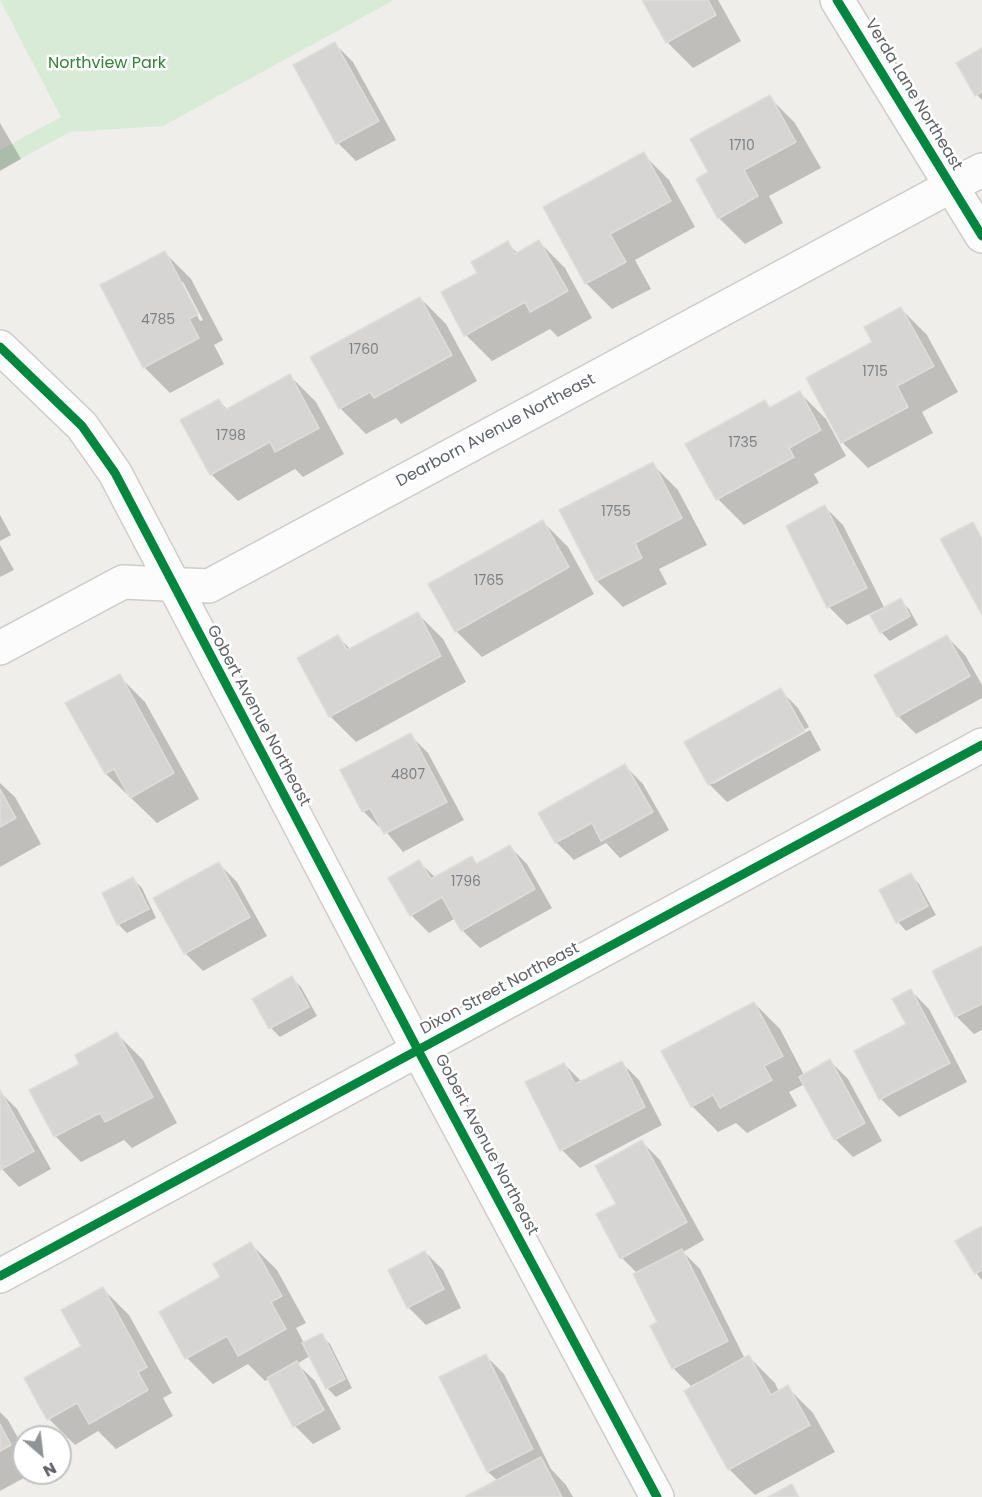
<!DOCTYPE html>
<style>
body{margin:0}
#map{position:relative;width:982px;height:1497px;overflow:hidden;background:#efeeea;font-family:Poppins,sans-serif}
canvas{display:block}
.north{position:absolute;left:12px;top:1425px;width:60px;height:60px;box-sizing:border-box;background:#fff;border:2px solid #bfc1c3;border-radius:50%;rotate:152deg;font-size:16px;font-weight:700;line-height:24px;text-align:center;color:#5f6368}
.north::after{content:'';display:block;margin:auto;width:21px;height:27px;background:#919496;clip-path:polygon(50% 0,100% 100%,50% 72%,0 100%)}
</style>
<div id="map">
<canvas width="982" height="1497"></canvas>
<div class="north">N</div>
</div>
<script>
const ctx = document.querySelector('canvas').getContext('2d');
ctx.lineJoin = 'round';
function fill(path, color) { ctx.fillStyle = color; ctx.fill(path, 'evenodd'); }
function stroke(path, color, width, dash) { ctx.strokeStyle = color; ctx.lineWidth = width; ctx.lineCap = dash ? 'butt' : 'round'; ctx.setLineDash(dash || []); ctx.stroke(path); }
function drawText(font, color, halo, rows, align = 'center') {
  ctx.font = font + ' Poppins,sans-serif'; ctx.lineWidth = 5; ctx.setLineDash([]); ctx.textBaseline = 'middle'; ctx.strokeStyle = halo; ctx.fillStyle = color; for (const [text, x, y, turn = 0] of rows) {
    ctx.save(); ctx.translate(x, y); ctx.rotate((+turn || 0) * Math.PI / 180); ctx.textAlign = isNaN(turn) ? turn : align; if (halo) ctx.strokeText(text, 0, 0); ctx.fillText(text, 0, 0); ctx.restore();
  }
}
fill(new Path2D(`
 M0,0h394l-231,126 -93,6 -70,38v-20l61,-33z`), '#d8ebd6');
fill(new Path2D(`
 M644,0h74l23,41 -48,27 -26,-26z
 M335,44l18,18 43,78 -40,21 -18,-18 -43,-78z
 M982,49v51l-5,-5z
 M769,97l26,26 26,45 -52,28 14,27 -38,21 -26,-26 -9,-46z
 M0,123l21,36 -21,12z
 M643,154l26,26 26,47 -60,33 16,29 -39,20 -26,-26z
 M539,242l26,26 27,50 -34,19 -8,-8 -58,32 -26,-26 13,-61 29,-31 10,11z
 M165,253l26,26 32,61 -9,5 10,19 -54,29 -26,-26zM179,282h4l20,38 -3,1z
 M420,298l26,26 31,57 -76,43 -5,-6 -30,16 -26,-26 -28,-50z
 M901,309l26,26 31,57 -36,20 11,21 -65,35 -26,-26 32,-99z
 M290,376l26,26 28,52 -41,23 -8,-8 -57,32 -26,-26 -30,-55 36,-20 10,10z
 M800,393l26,26 20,37 -32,18 5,9 -75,42 -26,-26 47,-97 6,6z
 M652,464l26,26 29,55 -48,24 8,15 -44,23 -26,-26 -36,-70z
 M825,507l18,18 42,84 15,-9 9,9 9,16 -28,16 -9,-9 -9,-16 7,-4 -2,-2 -30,15 -18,-18z
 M0,515l11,20 -11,6z
 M542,521l26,26 26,47 -112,63 -26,-26z
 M0,545l14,25 -14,7z
 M417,613l26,26 23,43 -110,60 -26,-26 8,-79 13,13z
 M947,637l18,18 17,30v13l-66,36 -18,-18z
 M119,676l26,26 54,97 -42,24 -51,-49 -38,-70z
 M780,690l18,18 11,19 -96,53v4l97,-54 11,20 -94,52 -18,-18z
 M410,735l18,18 36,67 -61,32 -20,-24 -2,1 -18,-18z
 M625,766l18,18 26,46 -49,28 -14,-15 -32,17 -18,-18z
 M0,783l15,14 26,47 -41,23z
 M509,846l18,18 25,44 -72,40 -18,-18 -6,-12 -27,15 -18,-18 8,-53 17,16 36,-20 6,6z
 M219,864l18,18 30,54 -64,35 -18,-18z
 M911,875l8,9 17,31 -30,16 -8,-9z
 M133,879l9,9 14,30 -29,15 -9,-9z
 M982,948v82l-8,4 -18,-18z
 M292,978l9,9 16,29 -37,21 -9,-9 -17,-28z
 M911,991l18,18 38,73 -68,35 -18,-18 27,-74z
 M754,1003l26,26 24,46 26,-14 18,18 34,62 -29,16 -18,-18 -30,-55 -16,8 8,14 -50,27 -11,-10 -18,9 -26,-26z
 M117,1034l26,26 34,63 -45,25 -8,-8 -43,22 -26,-26 -24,-45 50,-27z
 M621,1062l18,18 23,45 -82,43 -18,-18 2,-86 18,18z
 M0,1092l17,17 34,60 -32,18 -19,-20z
 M642,1142l18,18 44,80 -21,12 17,17 45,90 4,-2 26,26 4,9 8,-5 26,26 22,39 -80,43 -26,-26 -43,-77 13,-7 -1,-3 -7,4 -18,-18 -14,-45 -22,-50 -15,-15 -24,-43 20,-11z
 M982,1228v52l-6,-7z
 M251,1244l26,26 29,53 -10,5 8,15 17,-8 9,9 22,44 -16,9 -9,-9 -17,-32 -13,8 18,17 26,48 -28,15 -18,-18 -26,-47 -4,2 -17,-17 -35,20 -26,-26 -26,-46 61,-34z
 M425,1252l18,18 18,38 -35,17 -18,-18z
 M103,1289l26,26 43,78 -9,5 10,18 -57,33 -18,-18 -23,14 -26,-26 34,-72z
 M486,1356l18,18 47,95 15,16 7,12h-105l30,-16 -10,-9 -47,-94z
 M0,1412l8,8 16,29v24h9l-33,18z`), '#0003');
const building = new Path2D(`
 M642,0h66l8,15 -50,28z
 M335,42l44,79 -43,23 -43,-79z
 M982,48v44l-7,4 -19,-33z
 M770,95l26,47 -52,28 14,26 -40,23 -22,-40 12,-7 -18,-33z
 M644,152l27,49 -61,33 16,28 -41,22 -42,-77z
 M539,240l29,51 -38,21 -5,-10 -61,34 -23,-44 36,-19 -6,-11 37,-21 7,13z
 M165,251l33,63 -9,5 10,19 -56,30 -43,-83z
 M420,297l32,58 -78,43 -4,-6 -31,17 -29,-52z
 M901,307l33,59 -37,20 11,21 -67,36 -35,-65 66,-36 -8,-15z
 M290,374l29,54 -44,24 -5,-10 -60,33 -30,-55 39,-21 6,11z
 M800,391l21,39 -32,18 5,9 -78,43 -31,-56 80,-44 4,8z
 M653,462l29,56 -47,25 7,15 -46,23 -37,-71z
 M825,505l42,83 -40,20 -41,-82z
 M543,520l26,47 -114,65 -27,-48z
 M973,522l9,17v76l-42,-76z
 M901,598l9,18 -30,17 -10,-18z
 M418,612l23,44 -112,61 -32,-59 41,-23 9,15z
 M947,635l23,41 -73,41 -23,-42z
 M120,674l54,99 -44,25 -16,-29 -9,5 -40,-71z
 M781,688l24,43 -97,54 -24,-43z
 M411,733l36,69 -63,32 -14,-26 -8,4 -22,-42z
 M625,764l28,48 -52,29 -9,-18 -37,20 -17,-30z
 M0,789l16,29 -16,9z
 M510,845l25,44 -74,42 -19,-34 -32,19 -22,-38 31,-18 12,19 41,-23 4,8z
 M219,862l31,55 -66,37 -31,-56z
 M911,873l17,33 -32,17 -17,-33z
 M133,877l16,32 -32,16 -15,-32z
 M982,946v58l-27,13 -23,-46z
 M292,976l17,31 -40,22 -17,-30z
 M911,989l39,74 -71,37 -25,-49 52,-27 -14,-25z
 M754,1002l29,54 -19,10 8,14 -52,28 -7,-13 -22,12 -30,-56z
 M117,1032l36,65 -48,25 -5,-9 -46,24 -25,-47 50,-26 -4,-9z
 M830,1059l35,64 -31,17 -35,-63z
 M622,1061l23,46 -85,44 -35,-69 39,-19 11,21z
 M0,1090l34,61 -34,19z
 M642,1140l45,82 -67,37 -24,-45 20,-10 -21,-38z
 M982,1226v44l-7,4 -20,-33z
 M251,1242l31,54 -11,6 15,27 -48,27 -11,-20 -42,23 -26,-47 61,-35 -7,-13z
 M682,1249l46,92 -56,28 -22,-43 7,-4 -24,-48z
 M425,1251l19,38 -37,19 -19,-38z
 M103,1287l44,80 -9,5 10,18 -59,34 -12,-21 -30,17 -23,-42 57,-32 -20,-36z
 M322,1333l23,46 -19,10 -24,-46z
 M486,1354l47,95 -46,23 -48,-95z
 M749,1355l22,40 17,-10 22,40 -82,45 -44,-79z
 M297,1361l27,49 -31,17 -26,-49z
 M0,1424l11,21 -11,6z
 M541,1457l21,40h-96v-1z
 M792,1484l7,13h-31z`);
fill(building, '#d6d5d3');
stroke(building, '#deddd9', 1.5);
const minor = new Path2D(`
 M0,347l82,79 33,47 303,577 239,447
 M0,648l123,-66 86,4 742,-400
 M0,1276l982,-531`);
const tertiary = new Path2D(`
 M837,0l145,236
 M951,186l31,-16`);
stroke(minor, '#cbcccc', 36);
stroke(tertiary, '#cbcccc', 36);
stroke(minor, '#fdfcfc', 33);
stroke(tertiary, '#fdfcfc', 33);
stroke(new Path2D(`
 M837,0l145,236
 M0,347l82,79 33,47 303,577 239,447
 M0,1276l982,-531`), '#00873e', 9);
drawText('14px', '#7e8184', null, [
 ["1710",742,146],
 ["4785",158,320],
 ["1760",364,350],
 ["1715",875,372],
 ["1798",231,436],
 ["1735",743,443],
 ["1755",616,512],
 ["1765",489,581],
 ["4807",408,775],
 ["1796",466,882]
]);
drawText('16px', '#348238', '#fff', [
 ["Northview Park",107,64]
]);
drawText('16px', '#5f6368', '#fff', [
 ["Verda Lane Northeast",913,95,59],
 ["Dearborn Avenue Northeast",496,431,-28],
 ["Gobert Avenue Northeast",258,716,62],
 ["Dixon Street Northeast",500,989,-28],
 ["Gobert Avenue Northeast",486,1145,62]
]);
</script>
